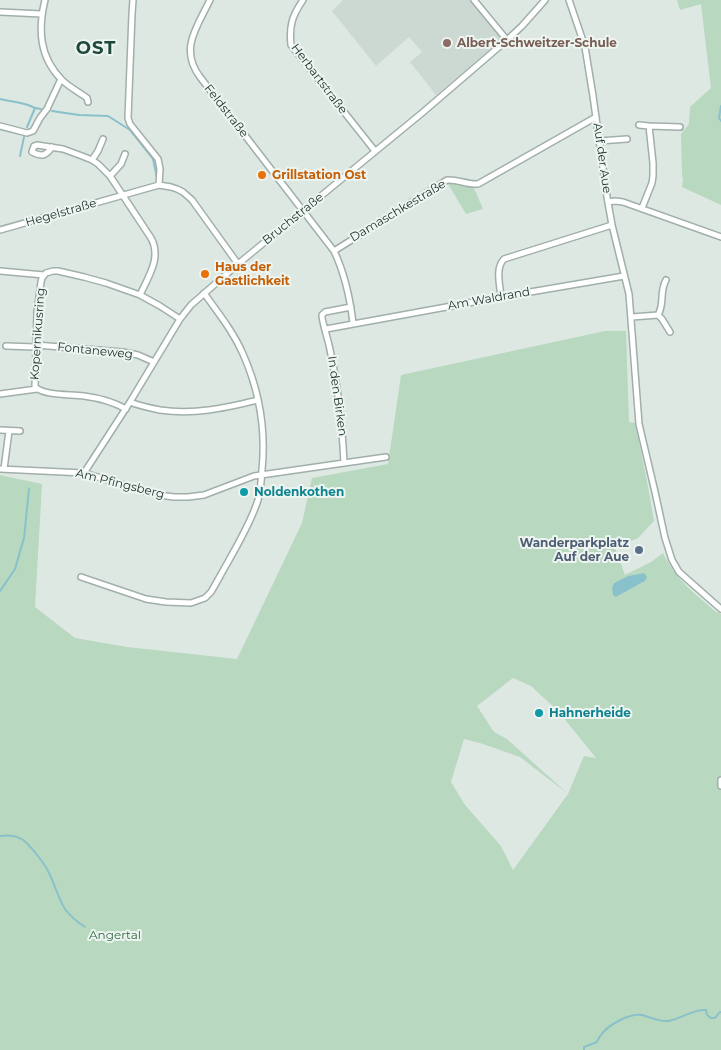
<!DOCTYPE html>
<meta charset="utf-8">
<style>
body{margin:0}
canvas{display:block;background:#dee8e3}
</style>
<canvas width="721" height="1050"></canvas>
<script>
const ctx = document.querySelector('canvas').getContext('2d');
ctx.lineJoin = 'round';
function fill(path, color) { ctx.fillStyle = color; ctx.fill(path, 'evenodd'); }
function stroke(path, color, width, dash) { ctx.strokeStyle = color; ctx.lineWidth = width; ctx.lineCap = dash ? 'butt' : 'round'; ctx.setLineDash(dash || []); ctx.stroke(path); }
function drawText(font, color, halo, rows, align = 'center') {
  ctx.font = font + ' Montserrat,sans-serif'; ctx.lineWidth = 4; ctx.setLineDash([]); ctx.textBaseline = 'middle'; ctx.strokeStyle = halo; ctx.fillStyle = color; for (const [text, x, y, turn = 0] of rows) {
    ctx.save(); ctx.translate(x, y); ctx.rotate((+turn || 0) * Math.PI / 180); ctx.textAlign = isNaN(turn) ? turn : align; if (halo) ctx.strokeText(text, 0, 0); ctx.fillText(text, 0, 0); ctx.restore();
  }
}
fill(new Path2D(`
 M343,0h127l32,39 -66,56 -26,-33 12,-10 -13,-15 -33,29 -44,-55z`), '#ccd8d2');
fill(new Path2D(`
 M677,0h44v205l-39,-18 1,-7 -1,-6 -1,-40 8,-10 1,-17 21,-19 -10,-84 -21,6z
 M453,183l21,5 9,21 -17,5 -18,-30z
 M605,331h21l3,91 6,1 12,58 7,40 -16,17 -23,10 10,27 26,-13 12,-9c13,27 31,40 53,59l5,2v436h-721v-575l42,9 -7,123 40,31 52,9 110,12 65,-136 10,-45 76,-14 13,-89zM644,573l1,8 -29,16 -2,-14 14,-7zM513,678l18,8 27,25 38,47 -12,-2 -16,38 -61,-55 -13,-7 -17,-26zM464,739l19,5 37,13 48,37 -55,76 -12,-24 -36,-41 -14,-23z`), '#b8d8c0');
fill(new Path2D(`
 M644,573l3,4 -2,4 -29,16 -3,-2 -1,-7 2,-5 14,-7z`), '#89c1ca');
stroke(new Path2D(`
 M0,99c12,3 24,3 35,9l-8,19
 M721,106l-2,12 2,3
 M35,108l6,1
 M52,111l27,4 29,1 22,14 23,29 4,19
 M20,156l4,-19
 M0,591l15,-22 9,-31 5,-49
 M0,836c7,-1 16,-1 23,4 7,5 22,24 26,33 6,12 9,25 16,36 6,8 12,13 20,18
 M584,1050v-3l13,-5c1,-2 2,-5 4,-7 7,-10 28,-22 41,-20 8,2 17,7 26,6 14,-2 24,-12 38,-11l1,5 4,3h4l4,-5 2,-1`), '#89c1ca', 2);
const street = new Path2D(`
 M45,0c-7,29 -6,57 17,80 7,7 17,12 25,18l1,4
 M133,0l-1,14 -4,104 2,6 28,35 2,10 -1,16
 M210,0c-13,27 -31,49 -10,77l134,174c11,23 16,47 19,72
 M303,0c-11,16 -14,26 -12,45l84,106
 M474,0l33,40
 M569,0l16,47 8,49 14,101 5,28 17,69 10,130 16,68 10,46 7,22 7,12 42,37
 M0,12l42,2
 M639,125l10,1 4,37v13l-1,7 -10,25
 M0,126l27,7 6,-2 7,-13 7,-9 14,-30
 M649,126l31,1
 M599,141l28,-2
 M52,147c-6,9 -10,10 -20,5l2,-6 3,-1 26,4 19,7 10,4 6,4 12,12 41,62c11,20 -3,39 -11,57
 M92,160l6,-9 5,-12
 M110,176l11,-12 4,-10
 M608,202l7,-1 8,1 98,35
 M0,230l159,-45 12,2 6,2 6,3 9,8 46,64
 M334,251l113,-71c11,-1 20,5 31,4l118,-67
 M0,271l44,4
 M501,297c-1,-12 -6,-29 3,-38l108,-34
 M658,315c7,-12 1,-23 8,-35
 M632,317l26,-2 4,4 8,13
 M326,329l175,-32 123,-21
 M36,345l87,7 15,3 16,7
 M6,346l29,1
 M0,394l37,-5
 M130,402c10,4 20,6 30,8 35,5 64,-2 98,-10
 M126,409c-14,-8 -27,-11 -42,-13 -14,-2 -39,0 -49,-9l2,-75 4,-30 1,-4 4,-5 7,-2h5l26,6 22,6 34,12 20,11 20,13
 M0,430l20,1
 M344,463l42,-6
 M0,469l84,4 75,22 15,2h14l16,-2 50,-19 90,-13c-2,-41 -6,-78 -15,-118 -1,-5 -8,-27 -7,-30 1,-1 2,-2 3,-3l26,-5
 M4,469l5,-38
 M84,473l46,-71 50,-83 11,-14 47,-41 184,-151 85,-73 15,-14 23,-26
 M81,577l65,22 20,3 25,1 14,-5 6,-6c6,-10 11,-20 17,-30 11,-20 23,-40 30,-62 3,-10 3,-20 4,-30 4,-40 -3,-80 -19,-116 -10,-23 -25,-41 -39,-61
 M721,780v6`);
stroke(street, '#a1afaa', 8);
stroke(street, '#fff', 5);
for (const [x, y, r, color] of [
 [447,43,5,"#8d6e63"],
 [262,175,5,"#e8710a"],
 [205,274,5,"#e8710a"],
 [244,492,5,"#0f9aa8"],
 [639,550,5,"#5c6f8a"],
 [539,713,5,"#0f9aa8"]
]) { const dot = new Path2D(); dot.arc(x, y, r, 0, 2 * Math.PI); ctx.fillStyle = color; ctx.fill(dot); stroke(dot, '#eef5f1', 2); }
drawText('bold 12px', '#785e54', '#eef5f1', [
 ["Albert-Schweitzer-Schule",457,43]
], 'left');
drawText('12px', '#203630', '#eef5f1', [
 ["Herbartstraße",319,79,53],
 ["Feldstraße",226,111,52],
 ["Auf der Aue",602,158,82],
 ["Damaschkestraße",398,211,-31],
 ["Hegelstraße",61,213,-16],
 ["Bruchstraße",293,219,-39],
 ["Am Waldrand",489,299,-10],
 ["Kopernikusring",38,334,-86],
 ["Fontaneweg",95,351,6],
 ["In den Birken",337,396,82],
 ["Am Pfingsberg",120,484,14]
]);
drawText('bold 12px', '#c56008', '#eef5f1', [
 ["Grillstation Ost",272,175],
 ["Haus der",215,267],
 ["Gastlichkeit",215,281]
], 'left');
drawText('bold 12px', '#0d838f', '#eef5f1', [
 ["Noldenkothen",254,492],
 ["Hahnerheide",549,713]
], 'left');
drawText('bold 12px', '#4e5e75', '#eef5f1', [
 ["Wanderparkplatz",629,543],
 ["Auf der Aue",629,557]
], 'right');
drawText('12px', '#2e6a45', '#eef5f1', [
 ["Angertal",115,935]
]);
ctx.letterSpacing = '1px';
drawText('bold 18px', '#1e473c', '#eef5f1', [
 ["OST",96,49]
]);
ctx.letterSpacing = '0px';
</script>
